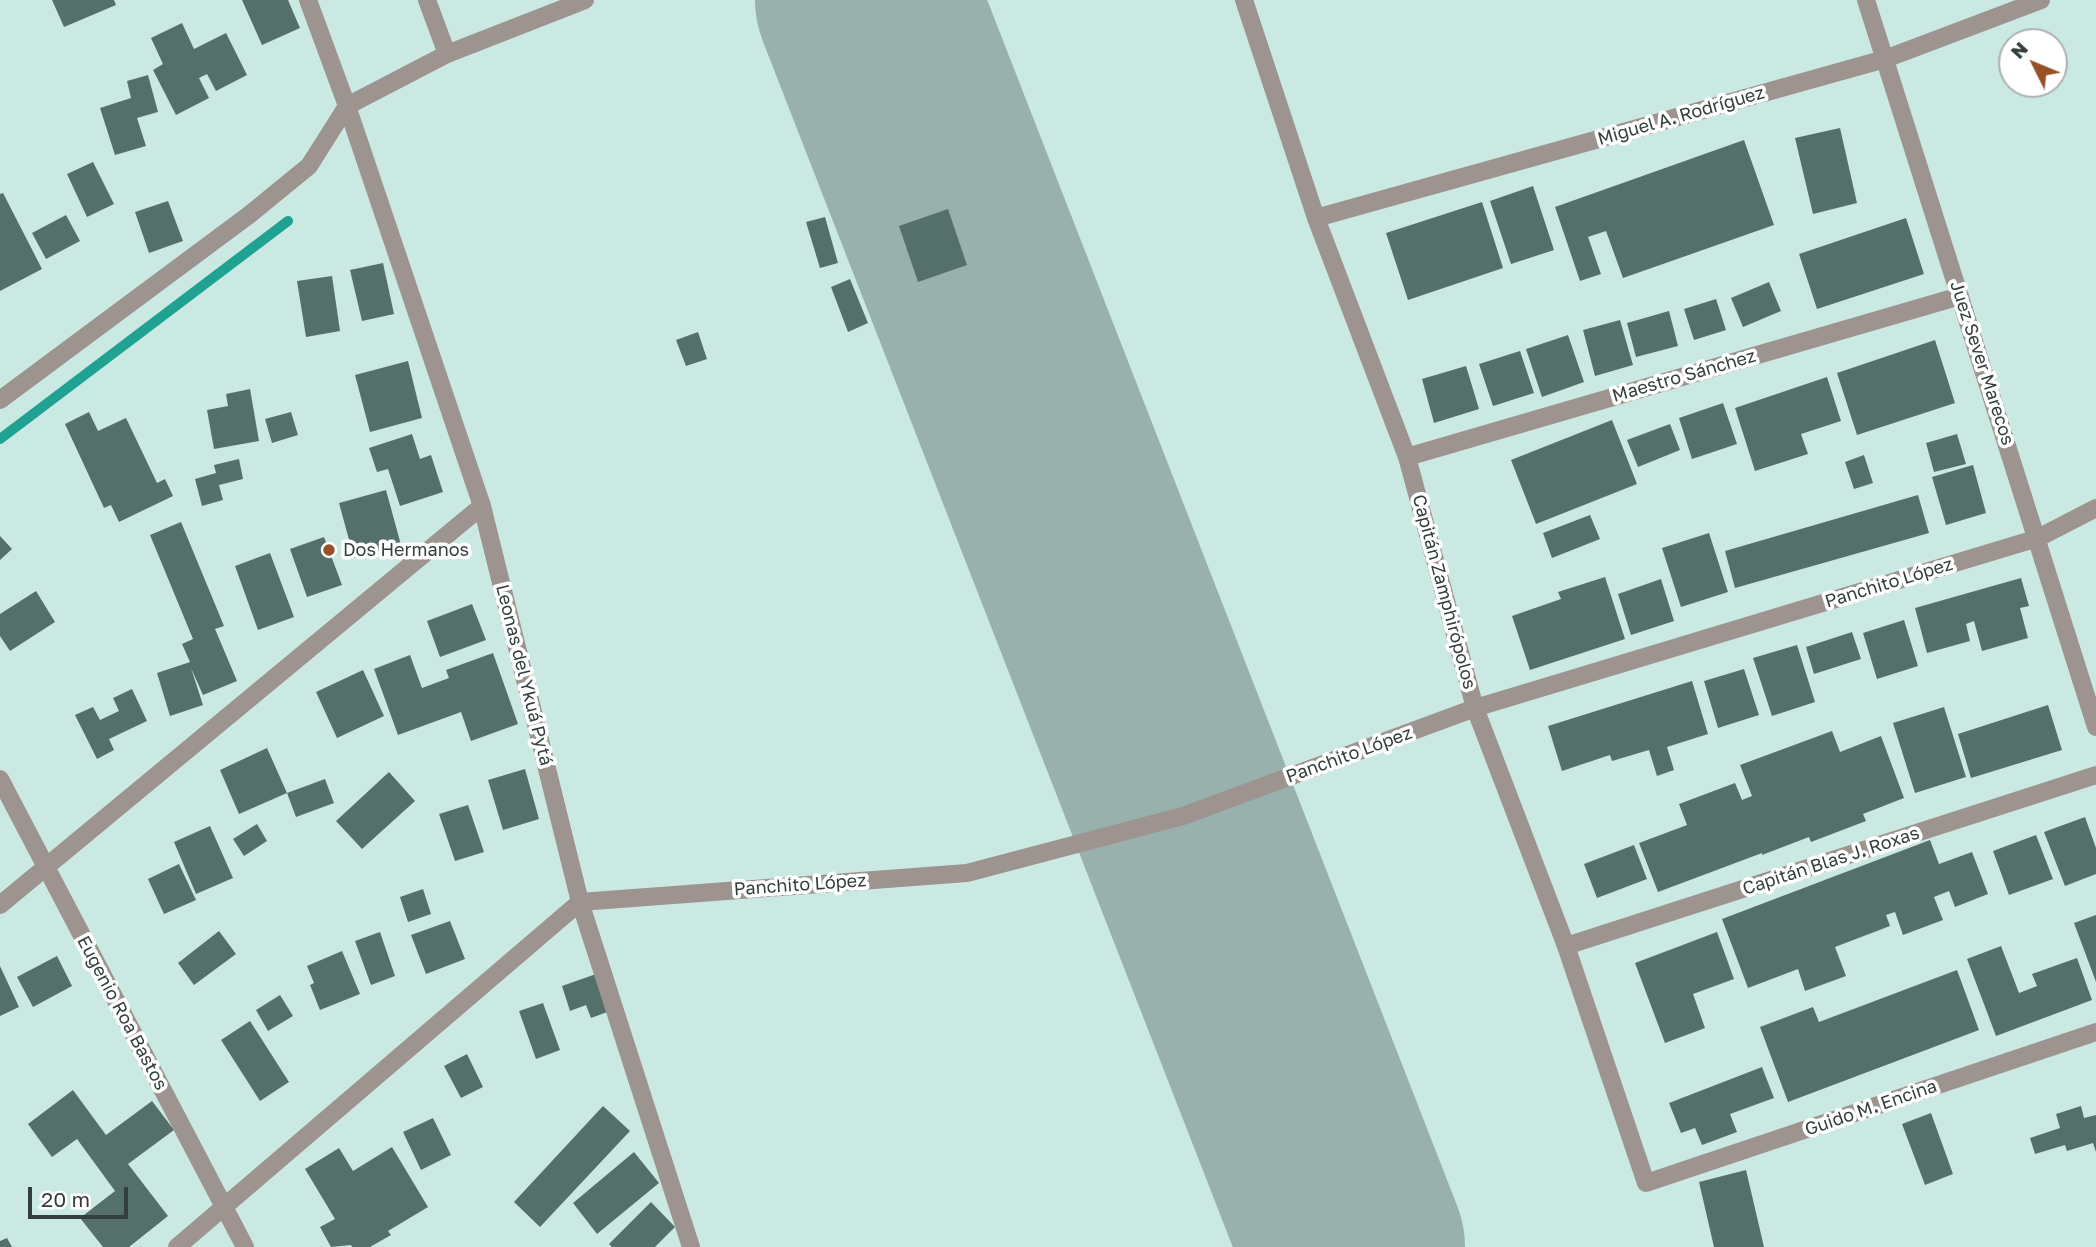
<!DOCTYPE html>
<meta charset="utf-8">
<style>
body{margin:0}
#map{position:relative;width:2096px;height:1247px;overflow:hidden;background:#cbe9e3;font-family:"Golos Text",sans-serif}
canvas{display:block}
.north{position:absolute;left:1998px;top:28px;width:70px;height:70px;box-sizing:border-box;background:#fff;border:2px solid #adb2b1;border-radius:50%;rotate:313deg;font-size:19px;font-weight:700;line-height:28px;text-align:center;color:#333f3d}
.north::after{content:'';display:block;margin:auto;width:24px;height:32px;background:#975128;clip-path:polygon(50% 0,100% 100%,50% 72%,0 100%)}
.scale{position:absolute;left:28px;top:1187px;width:100px;height:32px;box-sizing:border-box;border:4px solid #333f3d;border-top:0;padding-left:9px;font-size:21px;line-height:24px;white-space:nowrap;color:#333f3d;-webkit-text-stroke:5px #fff;paint-order:stroke}
</style>
<div id="map">
<canvas width="2096" height="1247"></canvas>
<div class="north">N</div>
<div class="scale">20 m</div>
</div>
<script>
const ctx = document.querySelector('canvas').getContext('2d');
ctx.lineJoin = 'round';
function stroke(path, color, width, dash) { ctx.strokeStyle = color; ctx.lineWidth = width; ctx.lineCap = dash ? 'butt' : 'round'; ctx.setLineDash(dash || []); ctx.stroke(path); }
function fill(path, color) { ctx.fillStyle = color; ctx.fill(path, 'evenodd'); }
function drawText(font, color, halo, rows, align = 'center') {
  ctx.font = font + ' "Golos Text",sans-serif'; ctx.lineWidth = 7; ctx.setLineDash([]); ctx.textBaseline = 'middle'; ctx.strokeStyle = halo; ctx.fillStyle = color; for (const [text, x, y, turn = 0] of rows) {
    ctx.save(); ctx.translate(x, y); ctx.rotate((+turn || 0) * Math.PI / 180); ctx.textAlign = isNaN(turn) ? turn : align; if (halo) ctx.strokeText(text, 0, 0); ctx.fillText(text, 0, 0); ctx.restore();
  }
}
stroke(new Path2D(`
 M0,439l288,-218`), '#20a293', 10);
stroke(new Path2D(`
 M867,0l486,1247`), '#99b1ac', 224);
fill(new Path2D(`
 M52,0h62l2,5 -52,22z
 M242,0h46l12,28 -38,17z
 M182,23l12,26 32,-16 21,42 -31,16 -9,-17 -8,4 10,20 -33,17 -23,-45 10,-6 -12,-26z
 M148,75l10,37 -21,6 9,28 -31,9 -15,-47 31,-10 -4,-17z
 M1840,128l17,75 -44,11 -18,-76z
 M1744,140l30,85 -151,53 -17,-47 -18,6 13,37 -21,7 -25,-74z
 M93,162l21,42 -27,13 -20,-43z
 M1533,186l21,64 -43,14 -21,-63z
 M3,193l39,76 -42,22v-97z
 M168,201l15,40 -34,12 -14,-41z
 M1482,202l21,66 -95,32 -22,-67z
 M948,209l19,56 -49,17 -19,-56z
 M66,215l14,26 -34,18 -14,-26z
 M825,217l13,46 -18,5 -14,-46z
 M1906,218l18,56 -107,35 -18,-55z
 M383,263l11,51 -32,7 -12,-51z
 M332,276l8,55 -34,6 -9,-56z
 M850,279l18,44 -20,9 -17,-45z
 M1769,282l12,29 -38,16 -12,-29z
 M1716,299l10,31 -32,10 -10,-31z
 M1669,311l9,35 -42,11 -9,-34z
 M1620,320l13,45 -38,11 -12,-46z
 M698,332l9,27 -21,7 -10,-26z
 M1568,335l16,47 -42,15 -16,-48z
 M1935,340l20,63 -98,32 -20,-62z
 M1520,351l14,42 -41,13 -14,-42z
 M408,361l14,57 -52,14 -15,-57z
 M1466,366l13,43 -45,14 -12,-44z
 M1827,377l14,44 -40,13 7,20 -53,17 -20,-63z
 M250,389l9,52 -45,8 -7,-39 21,-4 -2,-12z
 M1723,403l14,41 -45,15 -13,-41z
 M89,412l9,19 28,-13 31,65 8,-4 8,17 -54,26 -8,-17 -7,3 -39,-84z
 M291,412l7,23 -26,8 -7,-24z
 M1612,420l25,64 -101,40 -25,-64z
 M1670,424l10,26 -42,17 -11,-27z
 M412,434l8,25 11,-4 12,37 -43,14 -12,-37 -11,3 -8,-24z
 M1957,434l9,30 -32,8 -8,-29z
 M1864,455l9,28 -19,6 -9,-27z
 M239,459l4,20 -24,6 4,15 -21,6 -7,-27 21,-6 -2,-8z
 M1973,465l13,48 -40,12 -14,-48z
 M386,490l15,55 -47,13 -15,-55z
 M1918,495l11,38 -194,55 -10,-37z
 M1590,515l10,24 -48,19 -9,-25z
 M181,522l43,104 -9,3 22,52 -34,14 -12,-27 12,37 -33,11 -13,-43 33,-11 -8,-18 11,-5 -43,-104z
 M1709,533l19,59 -47,15 -19,-59z
 M0,536l12,13 -12,11z
 M324,537l18,48 -35,12 -17,-48z
 M270,553l24,64 -36,13 -23,-64z
 M1605,577l20,62 -95,31 -18,-54 49,-17 -3,-7z
 M2021,578l8,28 -9,2 8,30 -46,13 -8,-30 -8,3 4,17 -43,12 -12,-45z
 M1661,579l13,42 -43,14 -13,-41z
 M36,591l19,31 -45,29 -10,-15v-22z
 M472,604l14,36 -46,17 -13,-36z
 M1904,620l14,46 -41,13 -14,-46z
 M1852,632l9,27 -47,15 -8,-27z
 M1797,645l18,57 -43,14 -19,-58z
 M493,653l25,71 -47,17 -10,-29 -63,23 -24,-66 36,-14 12,33 27,-10 -3,-8z
 M1744,669l15,46 -41,13 -14,-47z
 M363,670l21,46 -47,22 -21,-46z
 M1692,681l16,53 -41,13 7,23 -17,6 -8,-26 -37,11 -2,-6 -48,16 -14,-45z
 M132,689l15,32 -38,18 5,11 -17,9 -22,-44 18,-8 7,13 19,-9 -6,-13z
 M2048,705l14,45 -91,28 -13,-44z
 M1944,707l22,70 -51,16 -22,-70z
 M1832,731l8,21 41,-16 23,62 -41,16 3,7 -55,21 -2,-5 -47,18v-2l-104,39 -19,-49 48,-18 -8,-21 56,-21 7,17 10,-4 -12,-31z
 M267,748l20,45 38,-14 9,24 -38,14 -9,-24 -48,21 -19,-44z
 M525,769l14,50 -36,11 -15,-50z
 M389,772l26,29 -53,48 -26,-28z
 M468,805l16,47 -29,9 -16,-47z
 M2085,817l11,31v26l-31,12 -21,-54z
 M257,824l10,17 -23,15 -11,-17z
 M210,826l23,52 -37,16 -22,-52z
 M2036,835l17,44 -44,16 -16,-44z
 M1930,840l9,24 33,-12 16,42 -33,13 -6,-16 -15,6 9,23 -40,15 -8,-23 -9,3 4,11 -55,21 11,29 -41,15 -7,-22 -50,19 -26,-69z
 M1634,845l13,34 -50,19 -13,-34z
 M179,864l17,36 -32,14 -16,-35z
 M423,889l8,25 -23,8 -8,-25z
 M2096,915v67l-22,-59z
 M450,921l15,38 -39,15 -15,-39z
 M219,931l17,23 -42,31 -16,-22z
 M380,932l15,44 -24,9 -16,-44z
 M1717,932l17,47 -41,15 12,34 -40,15 -30,-80z
 M2001,946l18,47 18,-7 -5,-12 45,-16 15,42 -96,36 -29,-77z
 M342,951l18,43 -40,16 -10,-25 4,-2 -7,-17z
 M57,956l15,30 -39,21 -16,-30z
 M0,966l19,41 -19,9z
 M1957,970l22,60 -191,72 -28,-75 53,-20 6,15z
 M596,974l14,37 -19,7 -5,-13 -16,6 -8,-25z
 M280,995l13,21 -25,15 -12,-21z
 M543,1003l17,47 -24,9 -17,-48z
 M250,1021l39,61 -29,19 -39,-61z
 M467,1054l16,33 -22,11 -17,-32z
 M1762,1067l12,31 -44,16 7,18 -35,13 -7,-17 -14,5 -12,-30z
 M73,1090l33,45 46,-34 22,29 -46,34 40,52 -39,31h-26l-23,-29 35,-27 -38,-52 -25,18 -24,-33z
 M603,1106l27,25 -90,96 -26,-25z
 M2081,1106l3,12 12,-3v37l-3,-9 -26,8 -2,-6 -30,9 -5,-16 30,-10 -4,-14z
 M1931,1113l22,61 -28,11 -23,-61z
 M433,1118l18,37 -30,15 -18,-38z
 M392,1147l36,60 -40,24 3,4 -21,12h-18l-1,-2 -20,2 -11,-20 15,-8 -30,-50 34,-21 14,23z
 M634,1152l25,31 -62,51 -24,-31z
 M1746,1170l18,77h-50l-15,-65z
 M651,1202l24,25 -20,20h-43l-3,-3z
 M7,1238l5,9h-12v-6z`), '#55706b');
stroke(new Path2D(`
 M308,0l39,106 135,400 98,396 111,345
 M427,0l20,54
 M1244,0l72,218 91,239 68,251 91,238 80,237 450,-151
 M1866,0l230,727
 M1316,218l569,-159 156,-59
 M0,400l249,-185 60,-49 38,-60 100,-52 138,-54
 M1407,457l553,-161
 M0,779l245,468
 M0,905l482,-399
 M1566,946l530,-171
 M177,1247l403,-345 387,-29 216,-57 292,-108 563,-170 58,-30`), '#9e948f', 18);
for (const [x, y, r, color] of [
 [329,550,7,"#975128"]
]) { const dot = new Path2D(); dot.arc(x, y, r, 0, 2 * Math.PI); ctx.fillStyle = color; ctx.fill(dot); stroke(dot, '#fff', 2.5); }
drawText('18px', '#333f3d', '#fff', [
 ["Miguel A. Rodríguez",1681,116,-16],
 ["Juez Sever Marecos",1982,363,72],
 ["Maestro Sánchez",1684,376,-16],
 ["Panchito López",1889,583,-17],
 ["Capitán Zamphirópolos",1444,592,75],
 ["Leonas del Ykuá Pytá",524,675,76],
 ["Panchito López",1349,755,-20],
 ["Capitán Blas J. Roxas",1831,861,-18],
 ["Panchito López",800,885,-4],
 ["Eugenio Roa Bastos",122,1013,62],
 ["Guido M. Encina",1871,1108,-19]
]);
drawText('18px', '#333f3d', '#fff', [
 ["Dos Hermanos",343,550]
], 'left');
</script>
